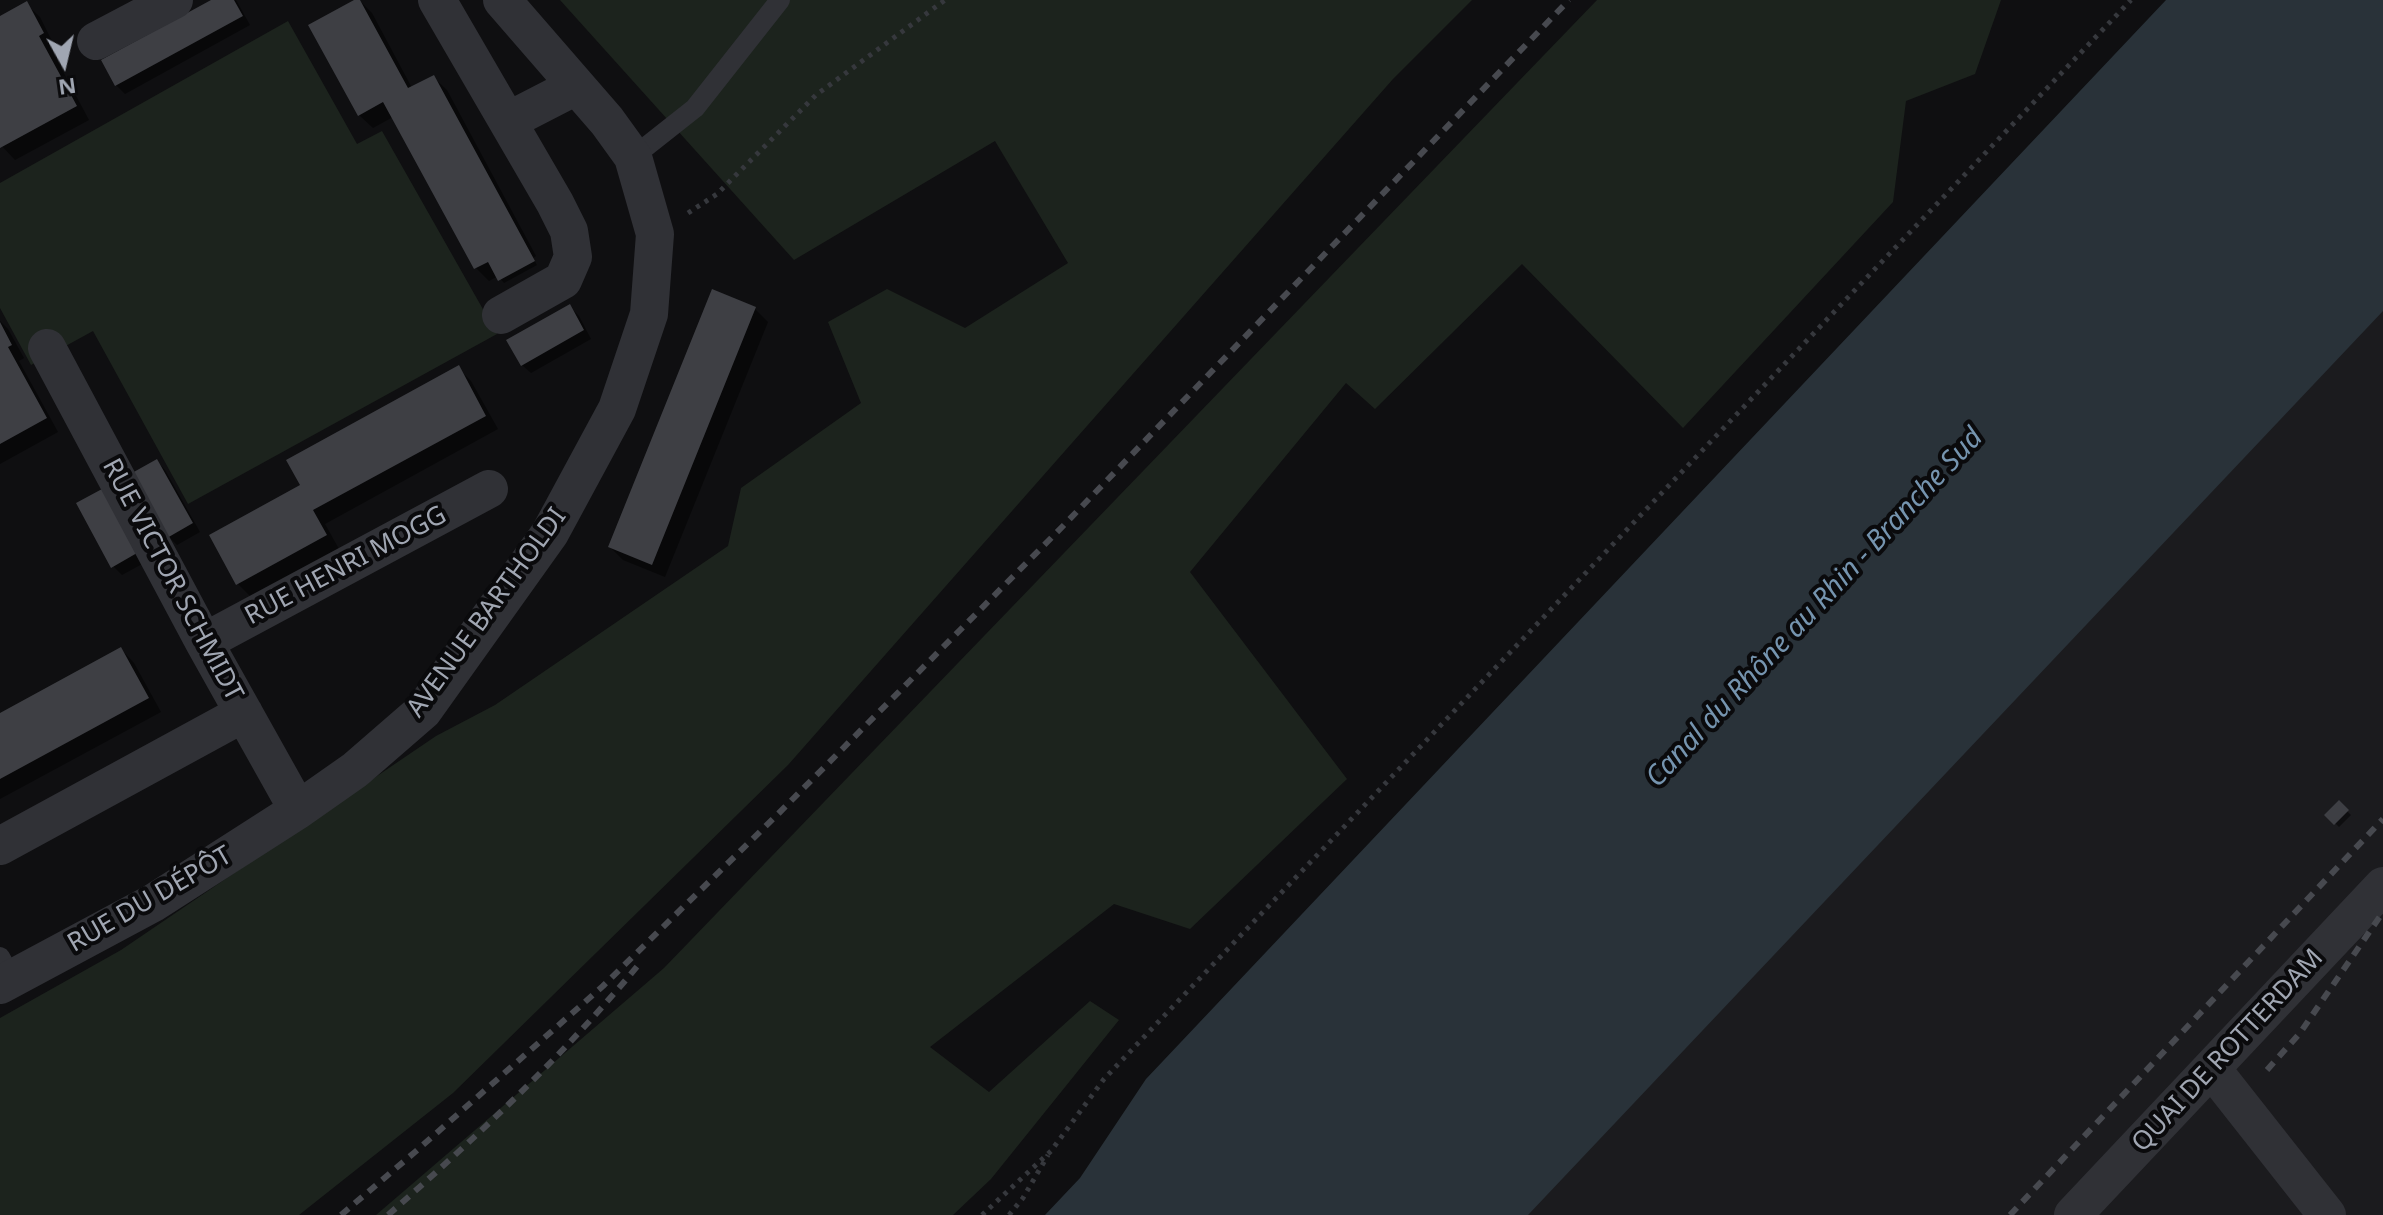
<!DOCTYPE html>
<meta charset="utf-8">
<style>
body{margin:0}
#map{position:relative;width:2383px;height:1215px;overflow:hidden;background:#0f0f11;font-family:"Noto Sans",sans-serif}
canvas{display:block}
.north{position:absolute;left:24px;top:24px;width:80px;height:80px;-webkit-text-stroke:6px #0a0a0c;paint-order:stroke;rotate:172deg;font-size:22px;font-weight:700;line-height:32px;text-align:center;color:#a0a6b2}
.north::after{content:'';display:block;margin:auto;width:28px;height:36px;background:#a0a6b2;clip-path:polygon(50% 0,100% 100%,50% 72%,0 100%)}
</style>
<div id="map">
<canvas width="2383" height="1215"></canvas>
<div class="north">N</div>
</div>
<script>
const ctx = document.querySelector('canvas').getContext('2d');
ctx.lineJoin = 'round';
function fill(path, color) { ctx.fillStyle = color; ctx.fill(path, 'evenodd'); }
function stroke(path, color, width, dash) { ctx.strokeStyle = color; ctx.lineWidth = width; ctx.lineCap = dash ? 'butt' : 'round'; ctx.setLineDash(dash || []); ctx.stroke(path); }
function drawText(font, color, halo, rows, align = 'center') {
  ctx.font = font + ' "Noto Sans",sans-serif'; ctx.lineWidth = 8; ctx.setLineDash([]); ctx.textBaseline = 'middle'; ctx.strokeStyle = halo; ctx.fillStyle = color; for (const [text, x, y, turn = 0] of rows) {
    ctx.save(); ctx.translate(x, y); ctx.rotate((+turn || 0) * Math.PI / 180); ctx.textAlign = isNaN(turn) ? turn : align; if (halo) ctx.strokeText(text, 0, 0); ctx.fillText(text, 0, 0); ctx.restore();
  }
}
fill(new Path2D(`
 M2383,310v905h-856z`), '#1b1b1e');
fill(new Path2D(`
 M560,0h912l-79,79 -605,686 -335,328 -154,122h-299v-197l121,-68 315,-214 59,-31 233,-159 13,-58 120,-85 -33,-81 59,-33 78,39 103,-65 -73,-122 -201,119z
 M1597,0h404l-26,74 -69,27 -13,101 -210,226 -161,-164 -147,145 -29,-26 -156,189 157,207 -157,150 -76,-25 -184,143 59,45 101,-91 29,19 -128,159 -38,36h-577l288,-247z
 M288,21l69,123 25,-13 115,203 -309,170 -95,-173 -62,34 -31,-57v-125z`), '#1c231d');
fill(new Path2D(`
 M2166,0h217v311l-855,904h-483l35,-37 66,-99z`), '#293239');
fill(new Path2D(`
 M215,0h21l14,25 -125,69 -9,-9 -13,-24z
 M359,0l13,13 40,75 21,-11 14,13 89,166 -3,2 4,7 -33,18 -6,-7 -9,5 -13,-13 -83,-151 -20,11 -14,-13z
 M26,4l14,13 15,30 -4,2 38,71 -74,40 -15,-16v-126z
 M570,307l9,9 12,23 -60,34 -9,-8z
 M755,309l13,13 -103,255 -42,-17 -13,-13z
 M0,321l8,8 16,29 -5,3 39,71 -58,32z
 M458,368l13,13 27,48 -173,95 14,25 -88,48 -13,-13 64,-99z
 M157,461l8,9 35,62 -23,13 -9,-9z
 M110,500l34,63 -22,12 -9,-9z
 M121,649l13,14 27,49 -161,87v-83z
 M2339,803l12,12 -12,12 -12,-12z`), '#0007');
fill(new Path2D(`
 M211,0h23l9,16 -128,70 -14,-26z
 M354,0h6l48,88 26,-13 101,186 -37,20 -10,-19 -14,7 -91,-167 -25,14 -50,-91z
 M27,1l17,32 -5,3 38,70 -77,42v-132z
 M712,289l44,18 -104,258 -44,-18z
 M570,304l14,26 -63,36 -15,-26z
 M0,322l12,23 -4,2 39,71 -47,26z
 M459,365l27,51 -173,94 14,25 -91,50 -27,-50 91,-50 -14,-25z
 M157,459l36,64 -26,15 -35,-65z
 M102,489l35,64 -26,15 -35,-65z
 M121,647l28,51 -149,81v-66z
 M2339,800l10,10 -15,15 -10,-10z`), '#3e3f44');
stroke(new Path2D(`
 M688,213l29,-19 99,-99 129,-95
 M982,1215l69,-64 53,-72 1027,-1079
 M1009,1215l14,-17 25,-43`), '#36383d', 5, [4, 6]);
stroke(new Path2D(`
 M633,157l62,-49 85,-108
 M0,957l12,22`), '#303136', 20);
stroke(new Path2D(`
 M437,0l118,203 14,28 4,26 -10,23 -62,35
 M96,41l78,-41
 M508,121l68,-35
 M47,348l157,294 94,168
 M204,642l285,-153
 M0,846l244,-133
 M0,985l153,-82 145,-93 57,-40 68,-59 127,-178 67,-124 32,-95 6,-80 -22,-77 -26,-36 -105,-121
 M2212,1069l115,146
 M2073,1215l310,-329`), '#303136', 38);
stroke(new Path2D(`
 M2267,1070l33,-37 83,-121
 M341,1215l74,-63 188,-166 176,-173 285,-288 505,-525
 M388,1215c90,-79 176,-160 252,-252
 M2010,1215l373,-396`), '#47494f', 6, [10, 8]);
drawText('26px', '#a0a6b2', '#0a0a0c', [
 ["RUE HENRI MOGG",346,566,-28],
 ["RUE VICTOR SCHMIDT",172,580,62],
 ["AVENUE BARTHOLDI",487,613,-54],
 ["RUE DU DÉPÔT",150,900,-30],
 ["QUAI DE ROTTERDAM",2228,1051,-47]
]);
drawText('italic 28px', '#7594af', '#0a0a0c', [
 ["Canal du Rhône au Rhin - Branche Sud",1815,608,-47]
]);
</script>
